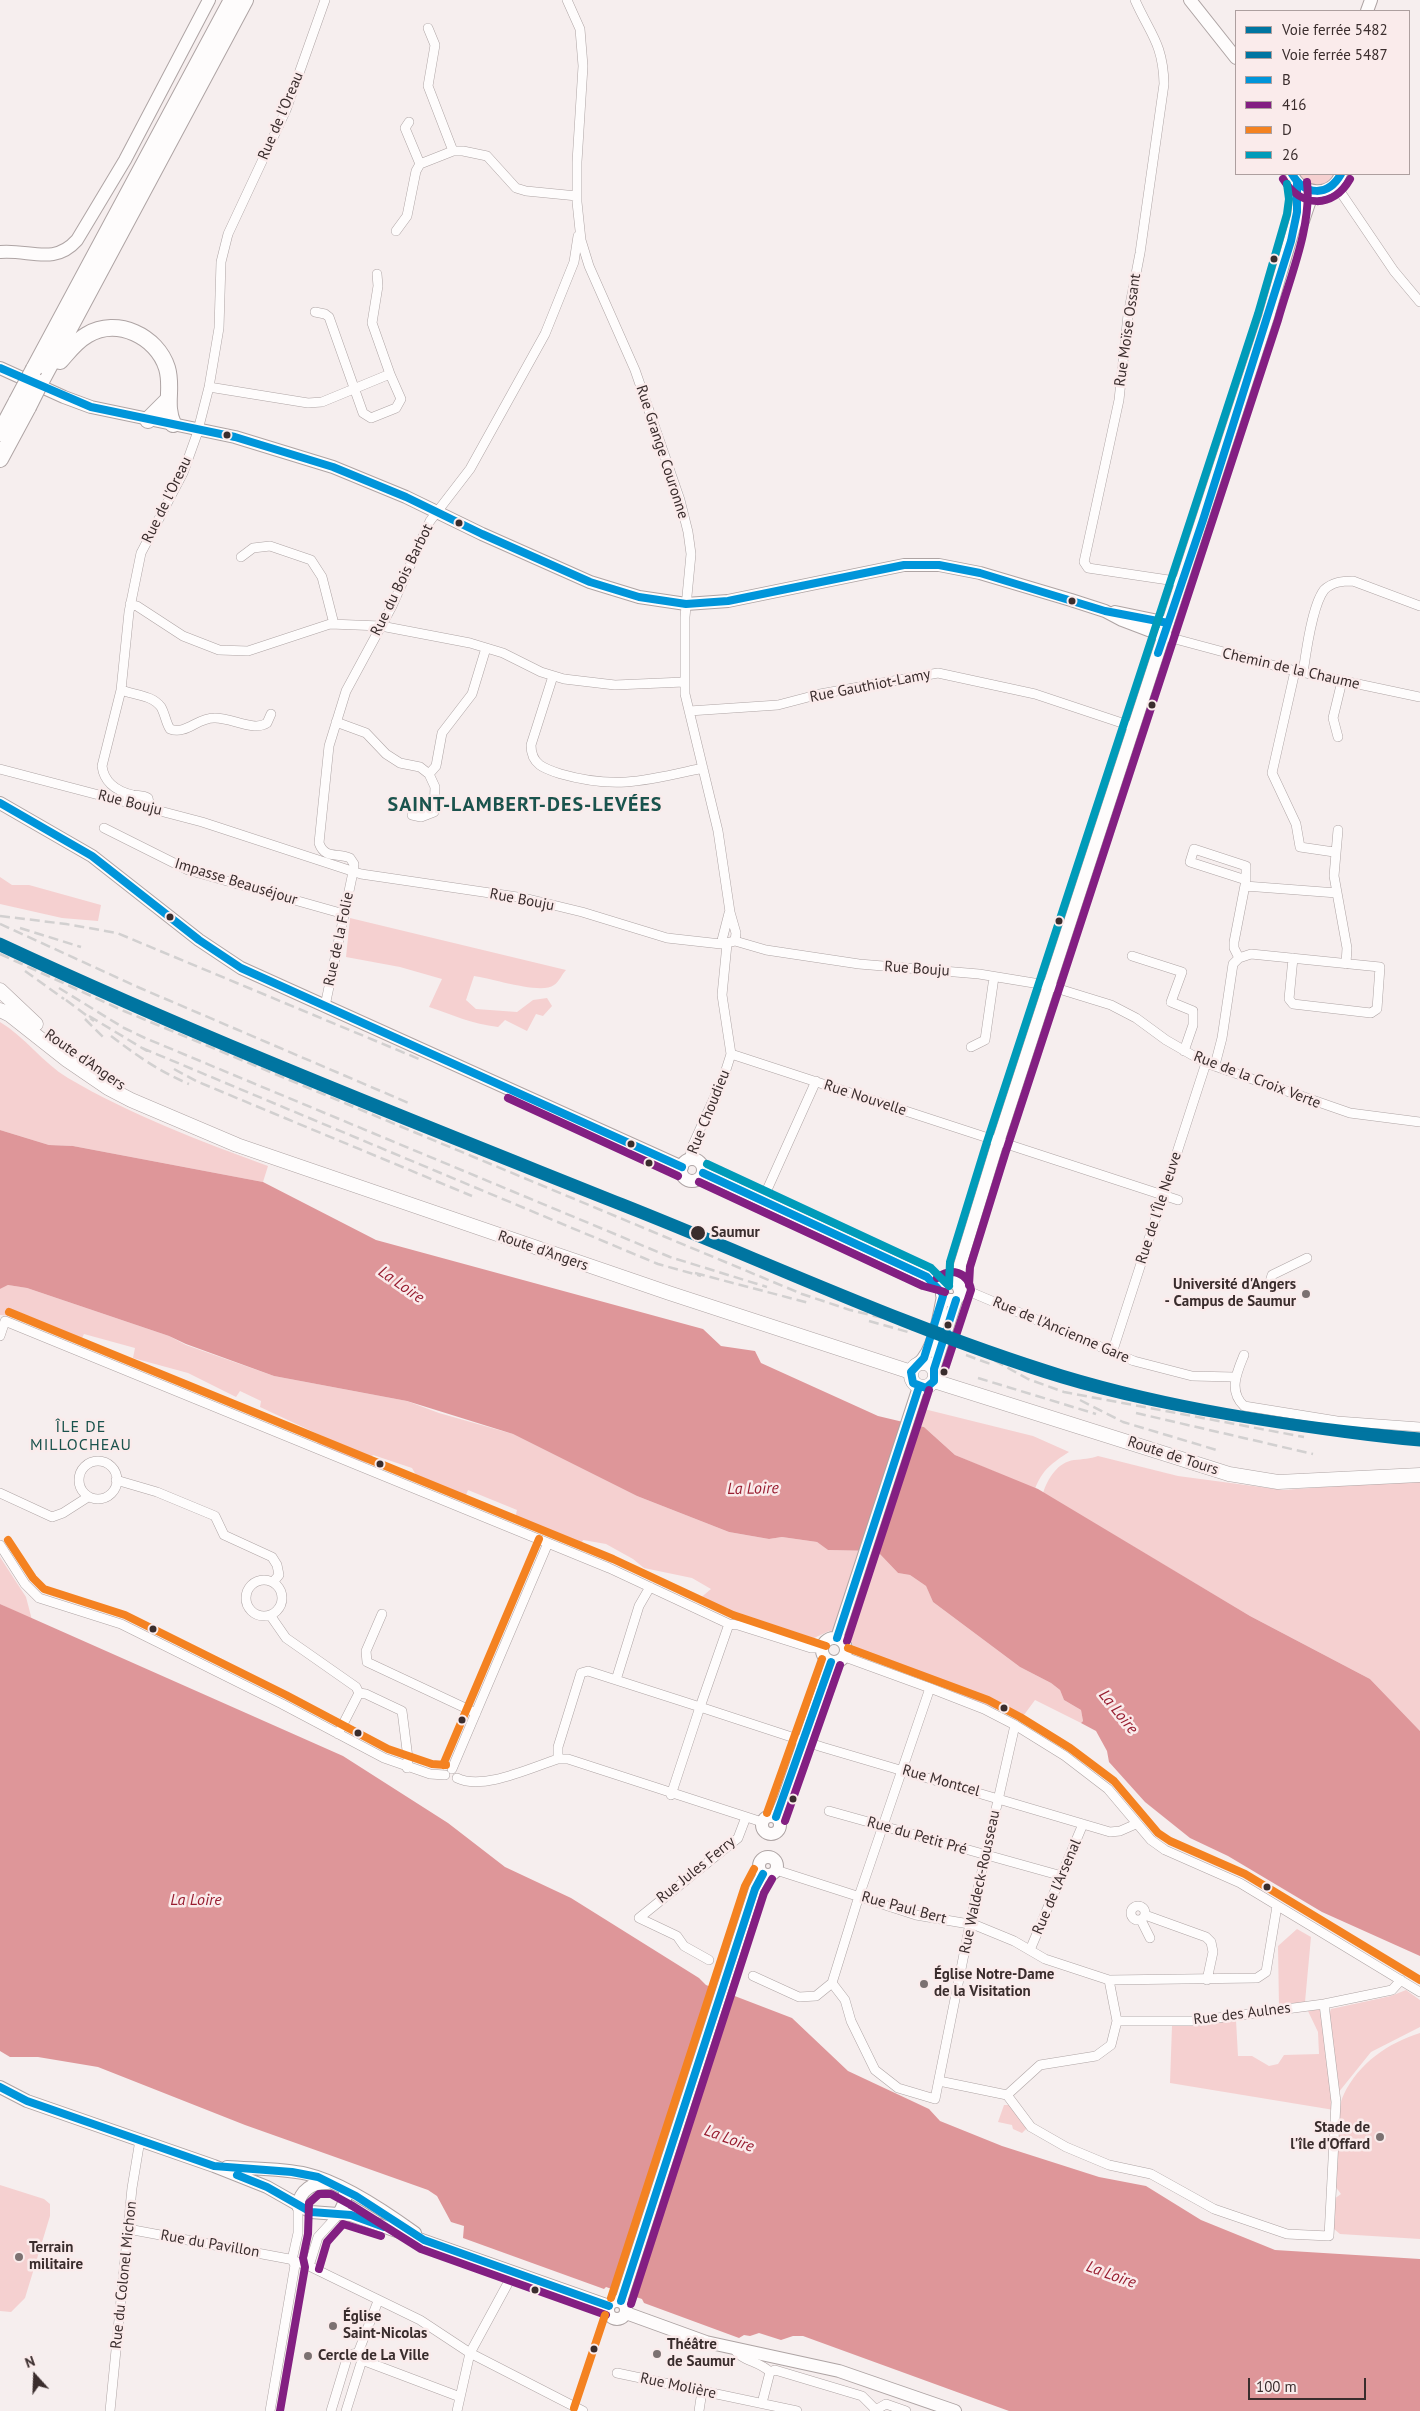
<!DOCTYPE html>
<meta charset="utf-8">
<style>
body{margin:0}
#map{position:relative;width:1420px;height:2411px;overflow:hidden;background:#f6eeee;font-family:"PT Sans",sans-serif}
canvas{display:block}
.legend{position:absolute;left:1235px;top:10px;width:175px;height:165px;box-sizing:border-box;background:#faebeb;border:1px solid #ad9f9f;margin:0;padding:6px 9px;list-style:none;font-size:15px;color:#3a2d2d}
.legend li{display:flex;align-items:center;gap:10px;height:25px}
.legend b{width:25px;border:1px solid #ad9f9f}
.north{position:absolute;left:10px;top:2351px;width:50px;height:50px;-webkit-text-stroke:4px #faebeb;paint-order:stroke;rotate:340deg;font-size:14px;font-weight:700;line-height:20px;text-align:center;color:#3a2d2d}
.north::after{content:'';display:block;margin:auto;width:18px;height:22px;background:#3a2d2d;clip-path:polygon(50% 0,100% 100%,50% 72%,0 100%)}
.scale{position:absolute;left:1248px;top:2378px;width:118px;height:22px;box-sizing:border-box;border:2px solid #3a2d2d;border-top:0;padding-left:6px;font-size:15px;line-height:18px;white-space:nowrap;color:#3a2d2d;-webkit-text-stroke:4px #faebeb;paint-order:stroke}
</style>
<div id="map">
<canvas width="1420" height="2411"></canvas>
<ul class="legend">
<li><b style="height:6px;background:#0075a1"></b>Voie ferrée 5482</li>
<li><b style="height:6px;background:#0075a1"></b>Voie ferrée 5487</li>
<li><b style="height:6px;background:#0095da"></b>B</li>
<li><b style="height:6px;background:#831f82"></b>416</li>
<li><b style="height:6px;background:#f48221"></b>D</li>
<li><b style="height:6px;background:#009bb9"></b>26</li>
</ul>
<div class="north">N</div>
<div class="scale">100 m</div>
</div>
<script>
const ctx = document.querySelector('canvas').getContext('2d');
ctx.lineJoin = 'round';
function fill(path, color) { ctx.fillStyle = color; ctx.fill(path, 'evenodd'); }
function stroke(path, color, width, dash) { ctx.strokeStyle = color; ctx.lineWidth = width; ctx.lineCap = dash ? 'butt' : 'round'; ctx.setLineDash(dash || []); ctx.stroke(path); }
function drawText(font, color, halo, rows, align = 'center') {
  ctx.font = font + ' "PT Sans",sans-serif'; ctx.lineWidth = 5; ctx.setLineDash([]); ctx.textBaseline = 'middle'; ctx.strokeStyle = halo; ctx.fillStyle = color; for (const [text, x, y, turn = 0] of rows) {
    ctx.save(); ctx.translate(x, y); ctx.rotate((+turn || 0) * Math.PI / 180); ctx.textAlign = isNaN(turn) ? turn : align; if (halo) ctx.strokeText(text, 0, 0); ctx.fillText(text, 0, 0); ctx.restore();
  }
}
fill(new Path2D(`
 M1299,174h35c-9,15 -26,15 -35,0z
 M0,877l12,8h17l72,20 -3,16 -36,-3 -62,-14z
 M350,918l216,52c-4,4 -7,12 -12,15 -13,10 -63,-7 -80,-9l-8,24 10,9 41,3 16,-12 14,-2 5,8 -9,10 -7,-2 -9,17 -22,-11 -7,7c-26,-3 -45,-12 -69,-20l13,-28 -42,-12 -54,-10z
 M0,1022c25,15 43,41 68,56 63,37 132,63 200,88l-5,16 -190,-36 -24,-1 -49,-15z
 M8,1285l19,3 142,48 17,9 88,31 133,25 32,12 74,21 124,62 92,36 40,7 13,-2 35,5 11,8 49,1 21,22 12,2 16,11 7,16 87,65 31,16 9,7 4,10 17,10 2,11 -2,2 -46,-23 -14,19 -163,-66 -10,-16 -19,-6 -19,9 -86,-28 -26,-12 13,-11 -19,-11 -48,-10 -11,-9 -27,-15 -23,-4 -4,9 -65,-27 3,-12 -49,-20 -4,10 -44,-18 -8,-14 -39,-13 -7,8 -50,-18 6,-9 -62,-29 1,-6 -21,-10 -4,6 -48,-24 -55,-15 2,-10 -51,-14 -5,10 -68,-28 -11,-1v-26z
 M924,1409l109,27 36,16c-17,11 -27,18 -34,37l-80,-34 -31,-28 -6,-2z
 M1098,1456l80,20 105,14 137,-10v251l-50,-52 -120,-63 -207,-123c5,-15 15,-31 31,-33 9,-1 16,-1 24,-4z
 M0,1557l26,40 6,23 -32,-16z
 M1297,1929l14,8 -6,65 -26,5 -1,-61z
 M1406,1990l14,10v27l-49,25 -33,41 -10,-76 3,-8 60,-13z
 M1321,2009l13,101 -164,-27 2,-57h22l42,-6 2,36h14l17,10 9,-2 6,-9 35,-1 -1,-22 -10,-21z
 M1420,2033v206l-80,-5 -6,-5v-30l7,-5 -6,-8c1,-23 -1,-73 9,-92 15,-31 44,-51 76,-61z
 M1004,2105h5l19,22 -6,6 -9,-4 -1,-4 -14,-3z
 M0,2185l44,14 6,5v12l-25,82 -14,14 -11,-1z`), '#f5d0d0');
fill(new Path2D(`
 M0,1130l49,15 24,1 190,36 113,58 327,89 18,17 34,5 6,12 117,53 46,11 31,28 83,34 212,127 120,63 50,52v225l-98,-44 -94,-56 -38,-18 -45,-36 -36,-40 -2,-11 -11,-20 -15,-8 2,-2 -2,-11 -17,-10 -4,-10 -9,-7 -31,-16 -87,-65 -7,-16 -16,-11 -12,-2 -21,-22 -49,-1 -11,-8 -35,-5 -13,2 -40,-7 -92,-36 -124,-62 -106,-33 -133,-25 -88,-32 -17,-8 -142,-48 -19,-3 -8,4z
 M0,1604l343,152 105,67 57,44 66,31 128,80 7,7 86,33 56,53 81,38 11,12 62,25 97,31 47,9 55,34 74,30 145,9v152h-411l-206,-75h-10l-12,4 -22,-7 -9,3 -6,-1 -5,3 -95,-35 -2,-4 -36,-12 -2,2 -141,-51 1,-12 -13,-4 -14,-26 -9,-6 -183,-65 -147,-58 -60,-10h-28l-10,-6z`), '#de9699');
const street = new Path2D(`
 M567,0l13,29 3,37 -6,96v40l4,38 8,26 46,104 45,130 8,32 3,22 -6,63v77l33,137 12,81 6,21 -1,8
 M1135,0c15,34 28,43 29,84l-24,169 -12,62 -9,85 -35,162 4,6 94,14
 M428,28l7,17 -7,41 25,65
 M409,122l-4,6 15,36
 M1335,184l59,87 26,31
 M396,231l11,-15 9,-45 4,-7 33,-13h10l24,5 29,32 10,3 51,5
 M315,312l10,2 4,3 34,96 8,5 25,-10 5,-9 -11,-25
 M209,387l99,16 14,-1 68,-28 -18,-51 6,-37 -1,-12
 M241,557l12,-9 17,-2 41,14 11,17 12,47
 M130,604l7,2 46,30 36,14 29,1 82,-27 51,2 89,17 33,10 38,19 23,7 51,6 69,-3
 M1164,636l123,33 133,28
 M1295,671l-23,102 24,51 4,23 34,5
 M1303,673c3,-21 9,-67 21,-83 8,-8 18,-9 29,-9l67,25
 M553,676l-22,69c0,20 14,24 30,29 56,16 87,6 142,-6
 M121,690c14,5 31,5 40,17 4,7 5,16 9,22 16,6 27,-11 44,-11 16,-1 40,14 53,5l4,-9
 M689,711l89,-6 42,-11 118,-21 97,21 99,33
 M336,722l30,11 20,21 14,9 20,4 9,7 7,-8 6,-33 30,-39 14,-46
 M1338,737l-5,-19 9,-37
 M0,769l202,53 159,52 163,24 58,14 85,26 54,6 14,-3 31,9 93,14 120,10 67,11 65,20 25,13 30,22 40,23 144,50 70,9
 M150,808l-2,-10c-5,-3 -9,-2 -15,-3 -17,-4 -29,-13 -31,-29l19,-76 8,-78 12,-59 42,-80 14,-39 12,-47 10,-59 2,-66 7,-28 58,-124 39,-110
 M412,815l9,2 13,-5 1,-25 -6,-13
 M104,828l84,42 156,44
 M1338,830l-4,46 13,72 -1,16
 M1245,886l92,7
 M721,944l8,-31
 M1132,956l50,16 -11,30 22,9v14l-9,26
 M1239,958l-5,-10v-6l12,-62v-14l-52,-17 -4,13 56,18
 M325,1006l28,-134 1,-8 -4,-6c-12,-6 -25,2 -31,-15l10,-97 17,-55 46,-85 38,-85 40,-52 75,-135 29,-72 4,-26
 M971,1047l14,-7 9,-63
 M731,1054l447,146
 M1215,1065l7,-27 11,-74 6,-6 12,-4 129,13 -3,42 -6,4 -78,-9 -4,-5 4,-41
 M690,1160l1,-11 33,-73 7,-22 -9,-59 5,-51
 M762,1201l54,-120
 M1270,1282l2,-7 35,-17
 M961,1288l173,73 58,15 42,1
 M0,1336l5,-15 604,247 120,56 9,1 73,23h11
 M1112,1353l94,-290
 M1244,1355c-7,17 -16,36 0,51l93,15 83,6
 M79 1480a19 19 0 1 1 38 0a19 19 0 1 1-38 0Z
 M116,1480l41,12 58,24 9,19 48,22 5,8 2,10 -6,7
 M0,1493l52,24 11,-4 25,-16
 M0,1545l25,39 14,14 82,26 161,80 102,54 46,16 15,1
 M246 1598a18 18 0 1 1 36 0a18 18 0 1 1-36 0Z
 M382,1614l-16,37 1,11 109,51
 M270,1615l16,23 70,49 3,6
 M729,1624l-29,83 122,40 288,85 10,-1 16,-7
 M845,1657l85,31 54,21 31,16 50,31 43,33 43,51 14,10 75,33 180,109
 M616,1680l23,-74 11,-19
 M359,1693l7,1 36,17 6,47 -1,10
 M338,1734l21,-41
 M558,1759v-12l23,-74 7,-2 112,36 -29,88
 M452,1769l96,-226
 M457,1778c26,13 75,-11 101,-19h10l194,63
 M829,1811l233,65
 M776,1870l140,45 59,10 39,16 31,18 64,21 148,-2 9,-6 11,-66
 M1131 1913a7 7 0 1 1 14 0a7 7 0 1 1-14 0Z
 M1145,1915l61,22 5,5 2,10 -6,28
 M1141,1920l9,18
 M1030,1950l53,-126
 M709,1960l-25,-14 -7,-10 -38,-18 99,-80 8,-21
 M753,1976l46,21 17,-1 16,-13
 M832,1983l13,17 6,21 24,49 23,18 37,11 35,-175 45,-199
 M832,1983l27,-87 71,-208
 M1117,2021h78l129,-17 68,-14 9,-10
 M939,2081l68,14
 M1007,2095l24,32 35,20 43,18 42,9 63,35 73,25 42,2 7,-134 -12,-98
 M1007,2095l33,-30 56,-9 15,-11 6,-24 -8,-41
 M128,2229l161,30 20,7 111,54 50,33 113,58
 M292,2260l6,-27v-27
 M309,2266l9,-29 21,-23
 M733,2347c8,15 25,13 37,25
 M358,2353l20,-52
 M770,2372l5,-2 87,26 13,13
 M617,2373l180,38
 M762,2403l8,-31
 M110,2411l22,-223 8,-48
 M270,2411l25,-146 -3,-5
 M331,2411l17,-56 10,-2 4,7 98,37
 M346,2411l16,-51
 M457,2411l13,-58 44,-81
 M699,2411l3,-20
 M874,2411l12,-7 20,7`);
const secondary = new Path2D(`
 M1190,0l46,58
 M1367,11l4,-11
 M1292,174c9,22 40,24 49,0
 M1303,221l6,-18 8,-11
 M0,252c29,-3 54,14 77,-12l48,-80 84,-160
 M0,368l64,29 27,10 144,30 98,30 73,30 76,37 108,48 49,15 47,7 42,-3 176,-36h35l41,8 91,27 34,11 17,9 42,16
 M1115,612l53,11
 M0,803l92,53 107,84 42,28 441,199
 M681 1170a11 11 0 1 1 22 0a11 11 0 1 1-22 0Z
 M703,1173l224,104 20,5
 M959,1285l1,-20 36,-117 272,-831 29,-101 2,-17 -2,-16
 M918,1364c16,-14 21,-47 25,-68
 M934,1369l22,-69 5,-7 -4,-10 -10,-1 -5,6v7l5,5h9
 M822 1650a12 12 0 1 1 24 0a12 12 0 1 1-24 0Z
 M837,1638l82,-251
 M762 1825a9 9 0 1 1 18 0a9 9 0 1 1-18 0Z
 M776,1817l8,-19 47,-136
 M759 1866a9 9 0 1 1 18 0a9 9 0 1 1-18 0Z
 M0,2087l27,14 187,65 53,21 44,25 40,3 258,91
 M227,2167c26,2 54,1 80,7 35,8 79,38 108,59
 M298,2206c2,-16 15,-24 30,-23
 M339,2214l6,-13v-11
 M608 2310a9 9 0 1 1 18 0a9 9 0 1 1-18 0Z
 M621,2301l134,-412 8,-15
 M626,2313l80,29 133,29 116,40`);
const primary = new Path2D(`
 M0,990l36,34
 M0,1010l10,5 57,45 41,28 23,12 106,45 432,148 242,79
 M911 1375a12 12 0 1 1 24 0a12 12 0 1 1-24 0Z
 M934,1381l295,93 49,8 142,-7`);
const highway = new Path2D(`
 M60,361c8,-9 16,-20 27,-26 30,-18 70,1 80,33 6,20 -3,37 6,56
 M34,369l198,-369
 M40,383l205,-383
 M148,420l19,-19
 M0,433l17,-32
 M0,459l28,-52`);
stroke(street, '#aea4a4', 10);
stroke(secondary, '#aea4a4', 14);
stroke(primary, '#aea4a4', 15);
stroke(highway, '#aea4a4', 18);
stroke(street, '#fefcfc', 9);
stroke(secondary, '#fefcfc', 12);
stroke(primary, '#fefcfc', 14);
stroke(highway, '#fefcfc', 16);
stroke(new Path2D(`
 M0,916l66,8 51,9 302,126
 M0,924l140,64 271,116
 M20,928l61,19
 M0,954l124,57 678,283 48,16 58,14
 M25,971l39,28
 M59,988l65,40 21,10 525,219 97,30
 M66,1000l28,21
 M89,1016l58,35
 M85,1019l21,21
 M111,1036c25,19 49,36 78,48
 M142,1048l516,216 43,12
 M174,1069l22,12 276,115
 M695,1273l114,30
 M869,1321l39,11
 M968,1346l60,33 36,13 240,45
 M966,1355l27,10
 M978,1378l118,36
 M1080,1400l43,22 97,29
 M1136,1413l177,41`), '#d2d0d0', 2.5, [10, 5]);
const highwayBridge = new Path2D(`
 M17,401l17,-32
 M28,407l12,-24`);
stroke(highwayBridge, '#aea4a4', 18, []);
stroke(highwayBridge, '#fefcfc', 16);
stroke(new Path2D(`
 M1292,174c13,22 36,23 49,0
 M0,368l91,39 144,30 98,30 73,30 76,37 108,48 49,15 47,7 42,-3 176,-36h35l41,8 125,38 63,12
 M1158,653l45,-133 88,-279 6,-29v-29
 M0,803l92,53 107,84 42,28 441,199
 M703,1173l224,104 15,16
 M943,1296l-19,62 -13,14 2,11 13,5 8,-7v-12l22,-69
 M837,1638l82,-251
 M776,1817l55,-155
 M0,2087l27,14 187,65 78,6 26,5 38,19 68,44 185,66
 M237,2175l30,12 44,25 40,3 33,12
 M621,2301l134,-412 8,-15`), '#0095da', 8);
stroke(new Path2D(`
 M1283,179c18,29 50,30 67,0
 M508,1098l170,78
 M699,1182l224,104 22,6
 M937,1278c14,-11 31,-6 34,12l-27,82
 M969,1285l1,-18 36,-116 272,-831c12,-43 34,-94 29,-138
 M847,1641l82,-251
 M785,1821l55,-156
 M319,2269l8,-27 16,-18 38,12
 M631,2304l133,-411 8,-14
 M280,2411l25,-144 -2,-9 5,-24 1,-31 10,-9h12l20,11 70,44 185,66`), '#831f82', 8);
stroke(new Path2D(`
 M9,1312l604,247 120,56 93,31
 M8,1540l25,38 11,11 81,26 161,80 102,54 44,15 14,1
 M848,1648l140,52 32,17 50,31 44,33 44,52 12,8 75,33 175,106
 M443,1765l96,-226
 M767,1813l55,-154
 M611,2298l134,-412 9,-17
 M574,2408l31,-93`), '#f48221', 8);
stroke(new Path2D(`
 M707,1164l224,104 18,18
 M949,1285l1,-23 36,-117 272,-831 29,-100 2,-15 -2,-15`), '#009bb9', 8);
stroke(new Path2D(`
 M0,942c204,95 414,177 623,261 146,58 289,125 439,171 116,35 237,53 358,63`), '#0075a1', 9);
stroke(new Path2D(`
 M0,947c209,98 423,181 638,266 141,56 278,121 424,166 63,19 128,31 192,41 56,9 110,17 166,22`), '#0075a1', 9);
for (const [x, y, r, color] of [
 [1274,259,4.5,"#3a2d2d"],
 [227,435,4.5,"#3a2d2d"],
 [459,523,4.5,"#3a2d2d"],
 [1072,601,4.5,"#3a2d2d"],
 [1152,705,4.5,"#3a2d2d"],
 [170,917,4.5,"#3a2d2d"],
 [1059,921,4.5,"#3a2d2d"],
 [631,1144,4.5,"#3a2d2d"],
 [649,1163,4.5,"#3a2d2d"],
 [698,1233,8,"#3a2d2d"],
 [1306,1294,5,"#7c7171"],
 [948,1325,4.5,"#3a2d2d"],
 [944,1372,4.5,"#3a2d2d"],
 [380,1464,4.5,"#3a2d2d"],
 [153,1629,4.5,"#3a2d2d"],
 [1004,1708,4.5,"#3a2d2d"],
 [462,1720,4.5,"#3a2d2d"],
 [358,1733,4.5,"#3a2d2d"],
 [793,1799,4.5,"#3a2d2d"],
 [1267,1887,4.5,"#3a2d2d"],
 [924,1984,5,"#7c7171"],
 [1380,2137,5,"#7c7171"],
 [19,2257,5,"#7c7171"],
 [535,2290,4.5,"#3a2d2d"],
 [333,2326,5,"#7c7171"],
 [594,2349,4.5,"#3a2d2d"],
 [657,2354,5,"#7c7171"],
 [308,2356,5,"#7c7171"]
]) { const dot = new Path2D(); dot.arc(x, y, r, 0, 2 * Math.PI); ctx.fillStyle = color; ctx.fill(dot); stroke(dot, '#faebeb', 2); }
drawText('15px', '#3a2d2d', '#faebeb', [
 ["Rue de l'Oreau",281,116,-67],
 ["Rue Moïse Ossant",1128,330,-82],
 ["Rue Grange Couronne",662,452,72],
 ["Rue de l'Oreau",167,500,-64],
 ["Rue du Bois Barbot",402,580,-64],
 ["Chemin de la Chaume",1291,669,13],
 ["Rue Gauthiot-Lamy",870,686,-11],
 ["Rue Bouju",130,803,14],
 ["Impasse Beauséjour",236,882,17],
 ["Rue Bouju",522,900,11],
 ["Rue de la Folie",339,939,-78],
 ["Rue Bouju",917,969,4],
 ["Route d'Angers",85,1060,35],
 ["Rue de la Croix Verte",1257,1080,21],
 ["Rue Nouvelle",865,1098,18],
 ["Rue Choudieu",709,1112,-68],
 ["Rue de l'Île Neuve",1159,1208,-72],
 ["Route d'Angers",543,1251,19],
 ["Rue de l'Ancienne Gare",1061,1330,23],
 ["Route de Tours",1173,1456,18],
 ["Rue Montcel",941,1781,16],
 ["Rue du Petit Pré",917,1836,16],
 ["Rue Jules Ferry",696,1870,-39],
 ["Rue Waldeck-Rousseau",980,1882,-78],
 ["Rue de l'Arsenal",1057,1887,-67],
 ["Rue Paul Bert",904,1908,15],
 ["Rue des Aulnes",1242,2014,-7],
 ["Rue du Pavillon",210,2244,10],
 ["Rue du Colonel Michon",124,2275,-84],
 ["Rue Molière",678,2386,12]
]);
drawText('bold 15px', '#3a2d2d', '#faebeb', [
 ["Saumur",711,1233]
], 'left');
drawText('bold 15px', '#3a2d2d', '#faebeb', [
 ["Université d'Angers",1296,1285,"right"],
 ["- Campus de Saumur",1296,1302,"right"],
 ["Église Notre-Dame",934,1975],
 ["de la Visitation",934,1992],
 ["Stade de",1370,2128,"right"],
 ["l'île d'Offard",1370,2145,"right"],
 ["Terrain",29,2248],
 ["militaire",29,2265],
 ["Église",343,2317],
 ["Saint-Nicolas",343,2334],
 ["Théâtre",667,2345],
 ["de Saumur",667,2362],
 ["Cercle de La Ville",318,2356]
], 'left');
drawText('italic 16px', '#981e31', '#faebeb', [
 ["La Loire",401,1285,35],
 ["La Loire",753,1489,-1],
 ["La Loire",1118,1712,51],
 ["La Loire",196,1900],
 ["La Loire",729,2139,20],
 ["La Loire",1111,2275,20]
]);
ctx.letterSpacing = '1px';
drawText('16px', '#1a534d', '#faebeb', [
 ["ÎLE DE",81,1427],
 ["MILLOCHEAU",81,1445]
]);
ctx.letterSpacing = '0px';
ctx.letterSpacing = '1px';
drawText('bold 20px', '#1a534d', '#faebeb', [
 ["SAINT-LAMBERT-DES-LEVÉES",525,805]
]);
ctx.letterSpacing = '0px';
</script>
